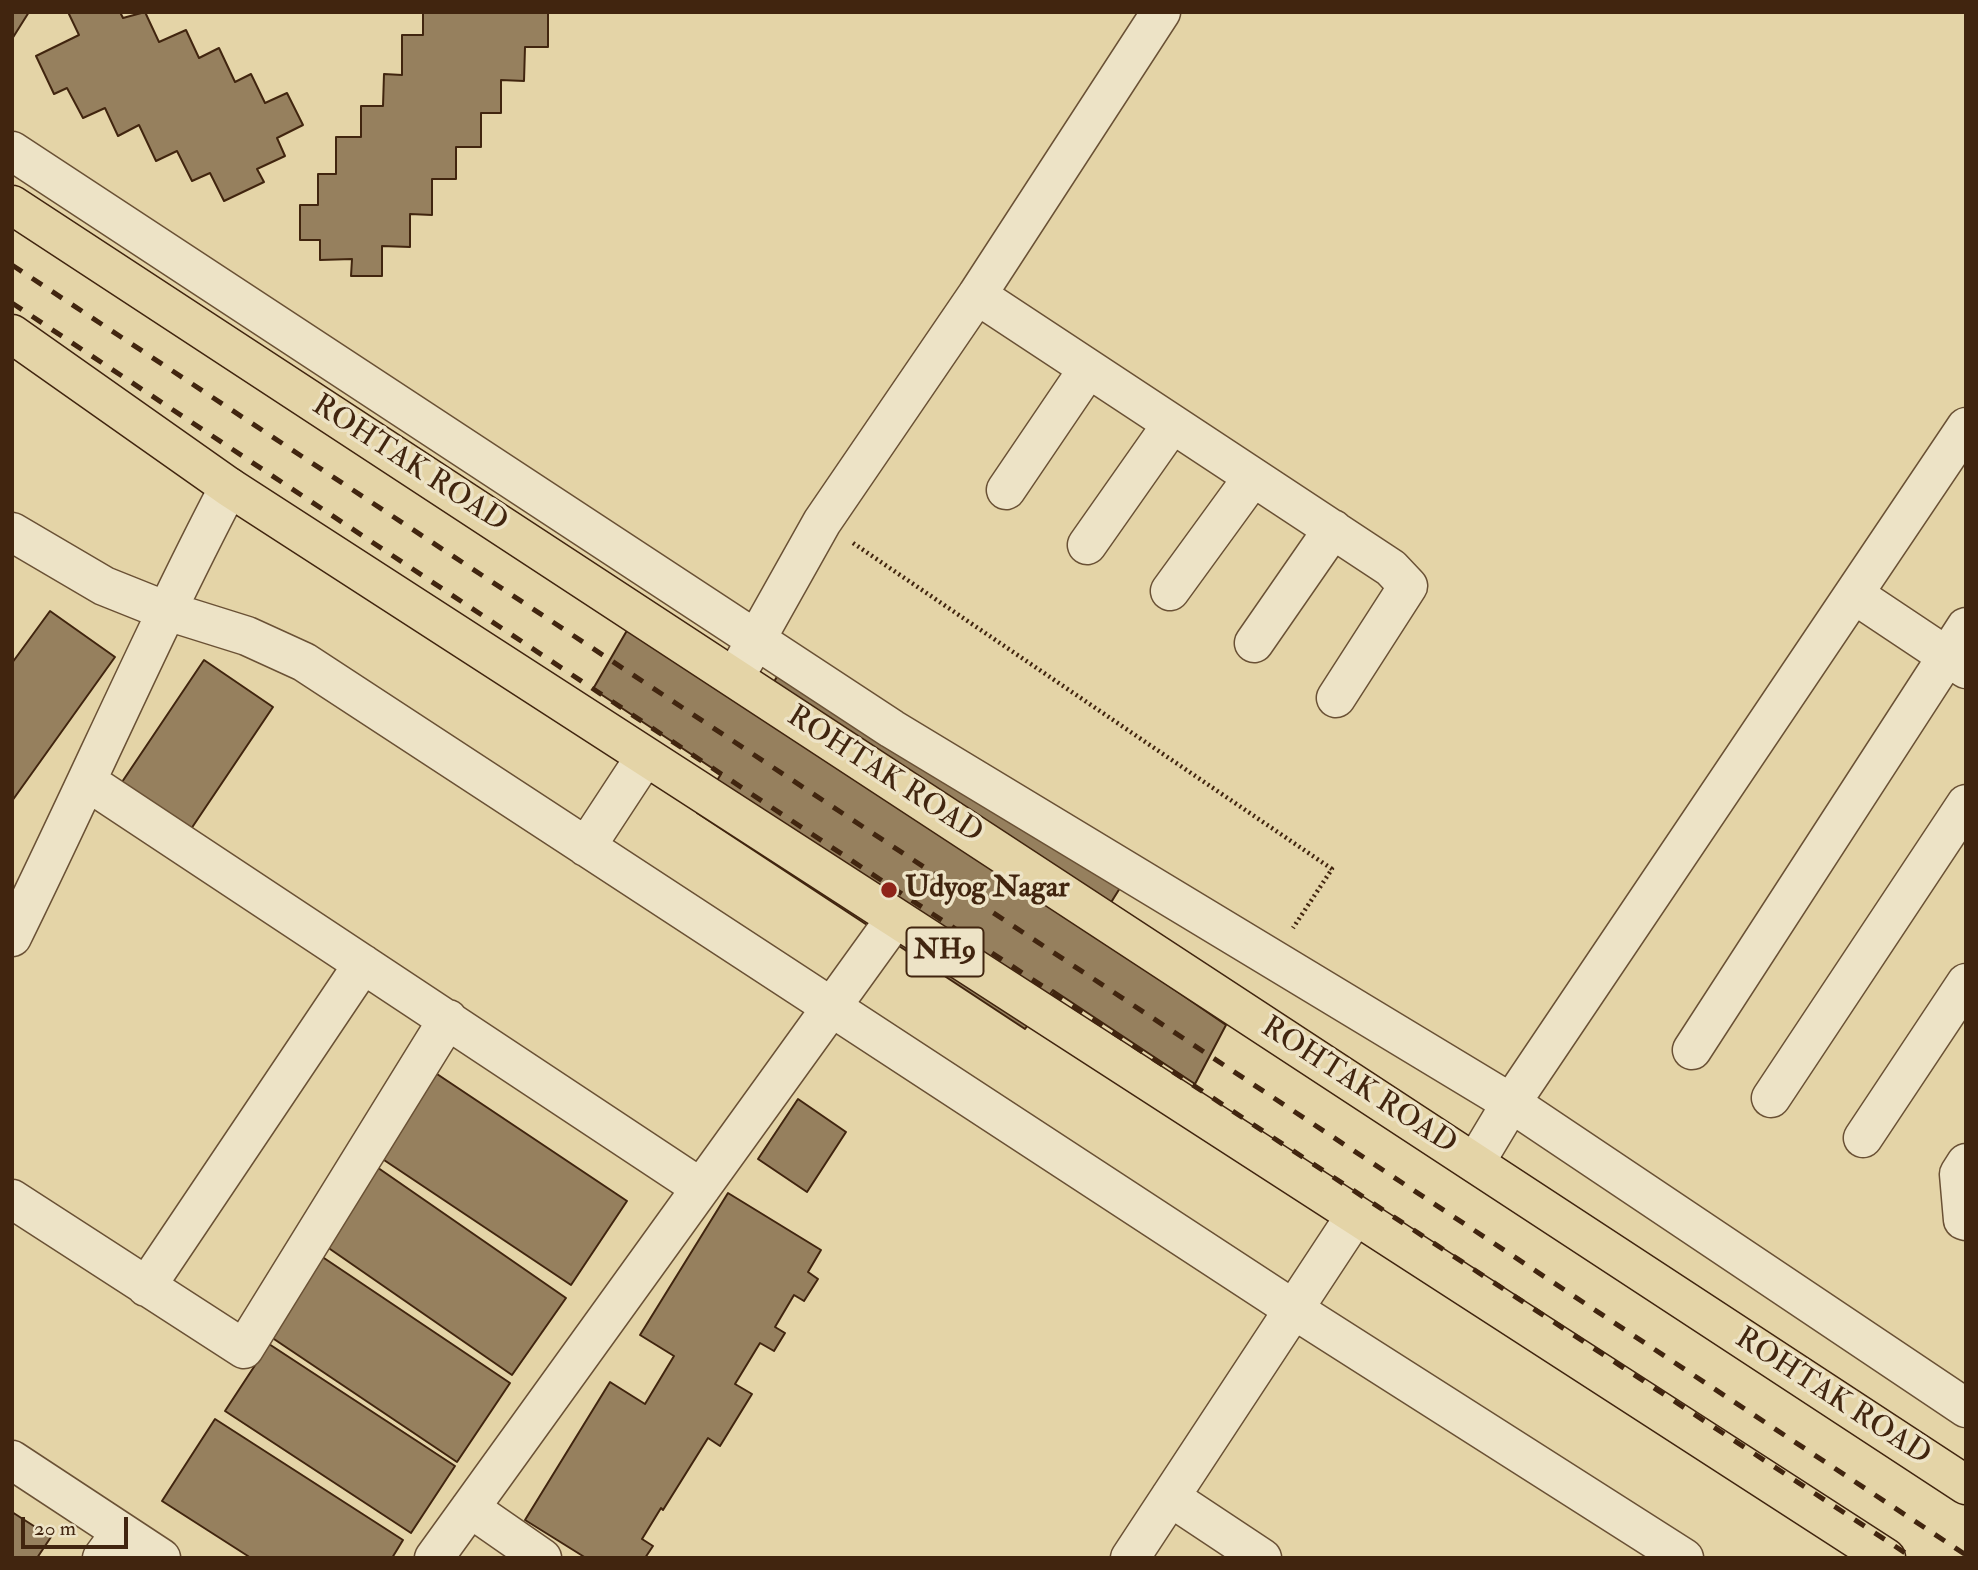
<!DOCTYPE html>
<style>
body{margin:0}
#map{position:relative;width:1978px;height:1570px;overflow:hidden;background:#e4d4a7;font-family:"IM FELL Double Pica",serif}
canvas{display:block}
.frame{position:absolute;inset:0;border:14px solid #41250f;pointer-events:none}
.scale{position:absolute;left:21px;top:1517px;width:107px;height:32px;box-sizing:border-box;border:4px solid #41250f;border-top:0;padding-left:9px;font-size:21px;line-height:24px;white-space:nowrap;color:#41250f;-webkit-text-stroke:5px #ede3c6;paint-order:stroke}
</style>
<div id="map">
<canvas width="1978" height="1570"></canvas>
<div class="frame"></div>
<div class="scale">20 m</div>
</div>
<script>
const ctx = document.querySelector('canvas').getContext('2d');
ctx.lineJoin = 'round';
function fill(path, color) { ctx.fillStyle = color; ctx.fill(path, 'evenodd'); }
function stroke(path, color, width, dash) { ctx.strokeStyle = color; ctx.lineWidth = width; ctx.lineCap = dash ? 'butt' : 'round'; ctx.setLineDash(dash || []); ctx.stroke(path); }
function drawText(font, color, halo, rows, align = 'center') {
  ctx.font = font + ' "IM FELL Double Pica",serif'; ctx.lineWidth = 7; ctx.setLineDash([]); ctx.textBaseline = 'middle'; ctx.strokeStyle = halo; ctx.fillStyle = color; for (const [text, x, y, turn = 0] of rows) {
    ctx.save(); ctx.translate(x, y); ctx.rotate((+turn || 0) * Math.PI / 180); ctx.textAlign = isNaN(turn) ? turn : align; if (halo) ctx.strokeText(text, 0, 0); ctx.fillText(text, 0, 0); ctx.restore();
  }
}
const building = new Path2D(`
 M12,12h17l-17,27z
 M68,12h52l3,6 22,-6 14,30 27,-12 13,28 20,-10 16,34 16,-8 14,29 22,-10 16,32 -26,13 8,18 -28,13 7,13 -40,19 -14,-28 -18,8 -15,-30 -21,10 -17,-36 -21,11 -13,-28 -22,10 -16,-30 -13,6 -18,-38 43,-21z
 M423,12l125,1v34h-23l-1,34 -23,-1v33h-20v34h-25v32h-24v36l-22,-1v33l-28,-1v30h-31l1,-17 -32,1v-20h-20v-35h18v-31h18v-37h25v-31h22l1,-32 18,1v-40h21z
 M50,611l65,46 -103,144v-138z
 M629,627l128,85 22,-39 341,215 -28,45 134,92 -31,59 -142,-94 -28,39 -328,-216 24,-39 -128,-85z
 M204,660l69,47 -82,122 -69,-47z
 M434,1072l193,129 -56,84 -193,-129z
 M798,1099l48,33 -39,60 -49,-33z
 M371,1163l195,135 -54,77 -195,-135z
 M728,1193l93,57 -13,22 10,7 -14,22 -10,-6 -19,32 10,6 -11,18 -14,-8 -25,41 17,10 -32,52 -12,-8 -45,72 -2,-2 -19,31 11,7 -8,12h-59l-61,-38 85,-138 35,22 29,-48 -34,-21z
 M318,1254l192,129 -53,79 -192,-129z
 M269,1344l186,122 -44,67 -186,-122z
 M215,1419l188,121 -11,18h-141l-89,-57z
 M12,1512l39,25 -14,21h-25z`);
fill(building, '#96805e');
stroke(building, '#41250f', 2);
const minor = new Path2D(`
 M12,151l880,578 619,374 455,305
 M977,295l414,273 17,18 -72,112
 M1006,490l82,-121
 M12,532l92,54 60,24 83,26 57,26 989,647 391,249
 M1087,545l85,-121
 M1170,591l83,-114
 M1855,595l111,74
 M1254,643l79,-114
 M744,661l78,-139 155,-227 184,-283
 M88,782l613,406
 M586,847l59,-90
 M12,937c74,-150 140,-303 217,-450
 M1692,1050l274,-423
 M1771,1098l195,-294
 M1863,1138l103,-155
 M1475,1163l36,-60 455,-676
 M1966,1163l-7,11 4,46 3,1
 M12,1199l232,150 204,-330
 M146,1287l217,-323
 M12,1460l149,98
 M1170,1497l92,61
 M470,1508l72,50
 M102,1558l19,-26
 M434,1558l461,-639
 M1130,1558l225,-342`);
const highway = new Path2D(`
 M12,205l1954,1280
 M12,334l217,153 1657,1071`);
stroke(minor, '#6a5135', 41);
stroke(highway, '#41250f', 41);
stroke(new Path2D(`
 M853,543l479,326 -39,59`), '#41250f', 4.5, [2, 3.5]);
stroke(minor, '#ede3c6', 38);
stroke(highway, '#e4d4a7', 38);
stroke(new Path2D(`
 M12,265l1954,1290
 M12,303l878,583 1023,672`), '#41250f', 5, [12, 12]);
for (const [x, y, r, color] of [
 [889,890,9,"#8f2418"]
]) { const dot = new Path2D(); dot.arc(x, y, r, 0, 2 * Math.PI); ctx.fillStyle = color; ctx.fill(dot); stroke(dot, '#ede3c6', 2.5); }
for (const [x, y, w] of [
 [945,952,77]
]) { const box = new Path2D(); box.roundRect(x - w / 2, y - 24.5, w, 49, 5); ctx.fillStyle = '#ede3c6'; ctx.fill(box); stroke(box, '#41250f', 2); }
drawText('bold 28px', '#41250f', null, [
 ["NH9",945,952]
]);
drawText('30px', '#41250f', '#ede3c6', [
 ["ROHTAK ROAD",409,465,33],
 ["ROHTAK ROAD",884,776,33],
 ["ROHTAK ROAD",1358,1087,33],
 ["ROHTAK ROAD",1832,1398,33]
]);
drawText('bold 30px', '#41250f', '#ede3c6', [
 ["Udyog Nagar",905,890]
], 'left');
</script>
